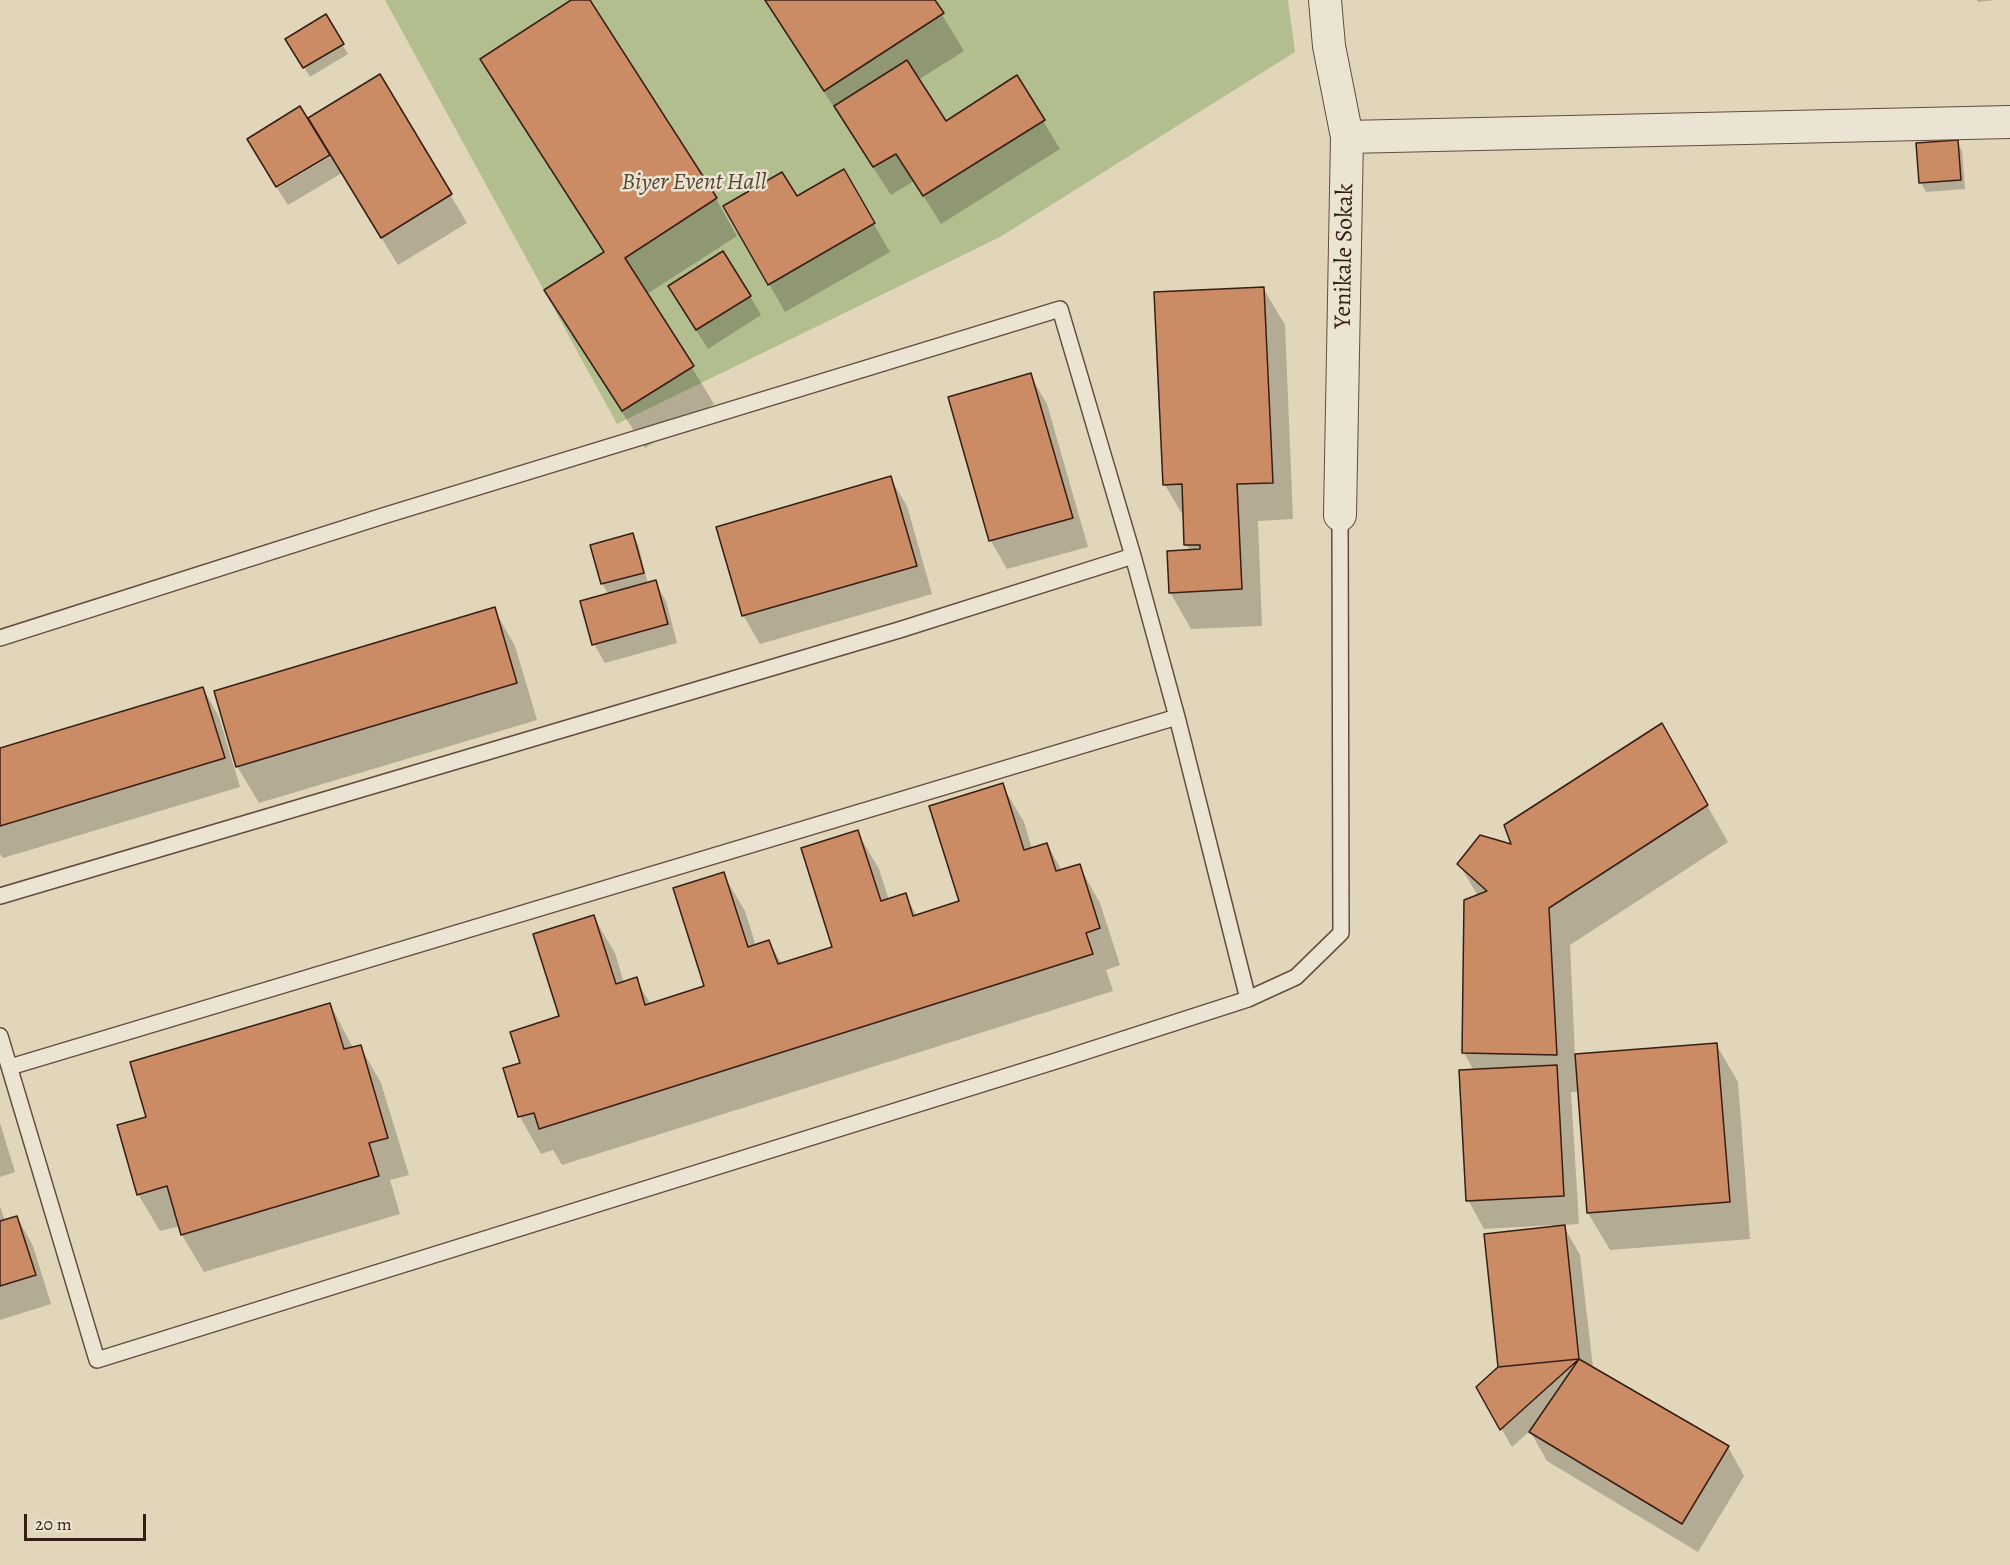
<!DOCTYPE html>
<style>
body{margin:0}
#map{position:relative;width:2010px;height:1565px;overflow:hidden;background:#e1d6b9;font-family:Alegreya,serif}
canvas{display:block}
.scale{position:absolute;left:24px;top:1514px;width:122px;height:27px;box-sizing:border-box;border:3px solid #371e14;border-top:0;padding-left:8px;font-size:18px;line-height:21px;white-space:nowrap;color:#371e14;-webkit-text-stroke:4px #ece4d2;paint-order:stroke}
</style>
<div id="map">
<canvas width="2010" height="1565"></canvas>
<div class="scale">20 m</div>
</div>
<script>
const ctx = document.querySelector('canvas').getContext('2d');
ctx.lineJoin = 'round';
function fill(path, color) { ctx.fillStyle = color; ctx.fill(path, 'evenodd'); }
function stroke(path, color, width, dash) { ctx.strokeStyle = color; ctx.lineWidth = width; ctx.lineCap = dash ? 'butt' : 'round'; ctx.setLineDash(dash || []); ctx.stroke(path); }
function drawText(font, color, halo, rows, align = 'center') {
  ctx.font = font + ' Alegreya,serif'; ctx.lineWidth = 5; ctx.setLineDash([]); ctx.textBaseline = 'middle'; ctx.strokeStyle = halo; ctx.fillStyle = color; for (const [text, x, y, turn = 0] of rows) {
    ctx.save(); ctx.translate(x, y); ctx.rotate((+turn || 0) * Math.PI / 180); ctx.textAlign = isNaN(turn) ? turn : align; if (halo) ctx.strokeText(text, 0, 0); ctx.fillText(text, 0, 0); ctx.restore();
  }
}
fill(new Path2D(`
 M385,0h903l7,52 -295,185 -383,187z`), '#b3be8f');
fill(new Path2D(`
 M574,0h14l128,199 21,37 -90,58 67,110 -69,44 -77,-120 -22,-37 59,-38 -102,-157 -21,-37z
 M764,0h169l31,51 -46,29 27,43 98,-2 17,28 -119,75 -27,-43 -23,14z
 M1977,0h18l-17,2z
 M325,16l23,38 -38,23 -23,-38z
 M380,76l87,147 -69,42 -56,-92 -54,32 -11,-17 54,-32v-4l-55,33 37,-56z
 M1957,141l5,10 3,38 -39,3 -5,-9z
 M843,171l47,81 -105,60 -60,-106 71,-8z
 M1263,288l22,37 8,194 -35,2 4,105 -71,3 -21,-37 20,-41 -4,-7 -1,-25 -20,-34 -9,-192z
 M750,296l11,19 -53,34 -27,-43z
 M1030,375l17,29 41,143 -81,22 -16,-28 -41,-143z
 M890,478l17,28 25,88 -172,50 -17,-29z
 M632,535l6,9 10,40 7,-2 11,19 11,42 -72,20 -11,-19 15,-49 -7,-12z
 M494,609l21,37 22,74 -278,83 -22,-37z
 M203,688l16,29 21,70 -237,71 -3,-4v-104z
 M1661,725l67,117 -158,103 5,111 141,-12 22,38 12,157 -140,11 -22,-37 -9,-121h-8l8,132 -16,1 17,30 13,113 135,79 16,29 -46,76 -151,-91 -17,-30 -18,16 -34,-59 20,-19 55,-144 -69,4 -16,-29 6,-129 -10,-18 14,-157 -19,-32 54,-17z
 M1002,785l22,37 8,27 15,-5 15,27 17,-5 21,37 20,62 -14,5 7,21 -551,174 -9,-15 -12,4 -21,-37 -15,-48 17,-5 39,-47 32,-101 22,37 9,30 12,-4 15,26 55,-18 17,-113 22,37 11,35 13,-4 13,22 52,-16 23,-116 22,37 10,31 16,-5 12,21 44,-14z
 M330,1004l23,44 7,-2 21,37 28,92 -19,5 10,34 -196,58 -22,-37 -2,-9 -20,5 -22,-37 10,-76z
 M0,1123l15,49 -15,5z
 M0,1206l5,15 12,-4 16,29 18,58 -51,16z`), '#0003');
const building = new Path2D(`
 M571,0h19l127,198 -92,60 69,108 -72,45 -78,-121 60,-38 -124,-193z
 M765,0h170l9,13 -120,78z
 M326,14l18,30 -41,24 -18,-29z
 M907,60l39,61 71,-46 28,45 -122,76 -27,-42 -23,13 -39,-61z
 M380,74l72,120 -71,44 -73,-120z
 M300,106l30,49 -54,32 -29,-48z
 M1958,140l3,40 -42,3 -3,-40z
 M844,169l31,54 -107,62 -45,-79 59,-34 15,24z
 M723,251l28,45 -55,34 -28,-44z
 M1264,287l9,196 -36,1 5,105 -73,4 -2,-42 33,-2v-4h-16l-2,-61 -19,1 -9,-193z
 M1031,373l42,145 -84,23 -41,-144z
 M891,476l26,90 -175,50 -26,-89z
 M633,533l11,40 -43,11 -11,-39z
 M656,580l12,44 -76,21 -12,-44z
 M495,607l22,76 -281,84 -22,-76z
 M203,687l22,71 -225,68v-78z
 M1662,723l46,82 -159,103 8,147 -95,-2 2,-153 23,-9 -30,-27 23,-29 31,9 -7,-19z
 M1003,783l21,67 23,-7 9,28 24,-7 20,64 -14,5 7,21 -554,175 -5,-16 -16,4 -15,-49 17,-5 -10,-31 49,-16 -26,-82 61,-19 22,69 21,-7 8,28 59,-19 -31,-98 51,-16 24,75 21,-7 9,24 54,-17 -31,-99 57,-18 23,71 25,-8 7,23 46,-15 -30,-95z
 M330,1003l14,46 17,-4 27,93 -19,5 10,33 -198,59 -14,-49 -30,9 -20,-70 29,-8 -16,-55z
 M1717,1043l13,159 -143,11 -12,-159z
 M1557,1065l7,131 -98,5 -7,-131z
 M17,1216l19,59 -36,11v-65z
 M1565,1225l14,134 -81,8 -14,-133z
 M1579,1359l150,87 -47,78 -153,-92z
 M1579,1359l-79,71 -24,-43 22,-20z`);
fill(building, '#cb8b65');
stroke(building, '#371e14', 1.5);
const lane = new Path2D(`
 M0,638l383,-122 677,-207 73,247 44,161 71,282
 M0,896l899,-266 234,-74
 M0,1036l97,324 962,-300 189,-61 48,-22 45,-44 -1,-418
 M10,1067l1167,-350`);
const street = new Path2D(`
 M1325,0l4,46 18,91 -7,378
 M1347,137l663,-15`);
stroke(lane, '#624c3d', 18);
stroke(street, '#624c3d', 34);
stroke(lane, '#ece4d2', 15);
stroke(street, '#ece4d2', 32);
drawText('italic 24px', '#564633', '#ece4d2', [
 ["Biyer Event Hall",694,183]
]);
drawText('24px', '#371e14', '#ece4d2', [
 ["Yenikale Sokak",1345,256,-89]
]);
</script>
